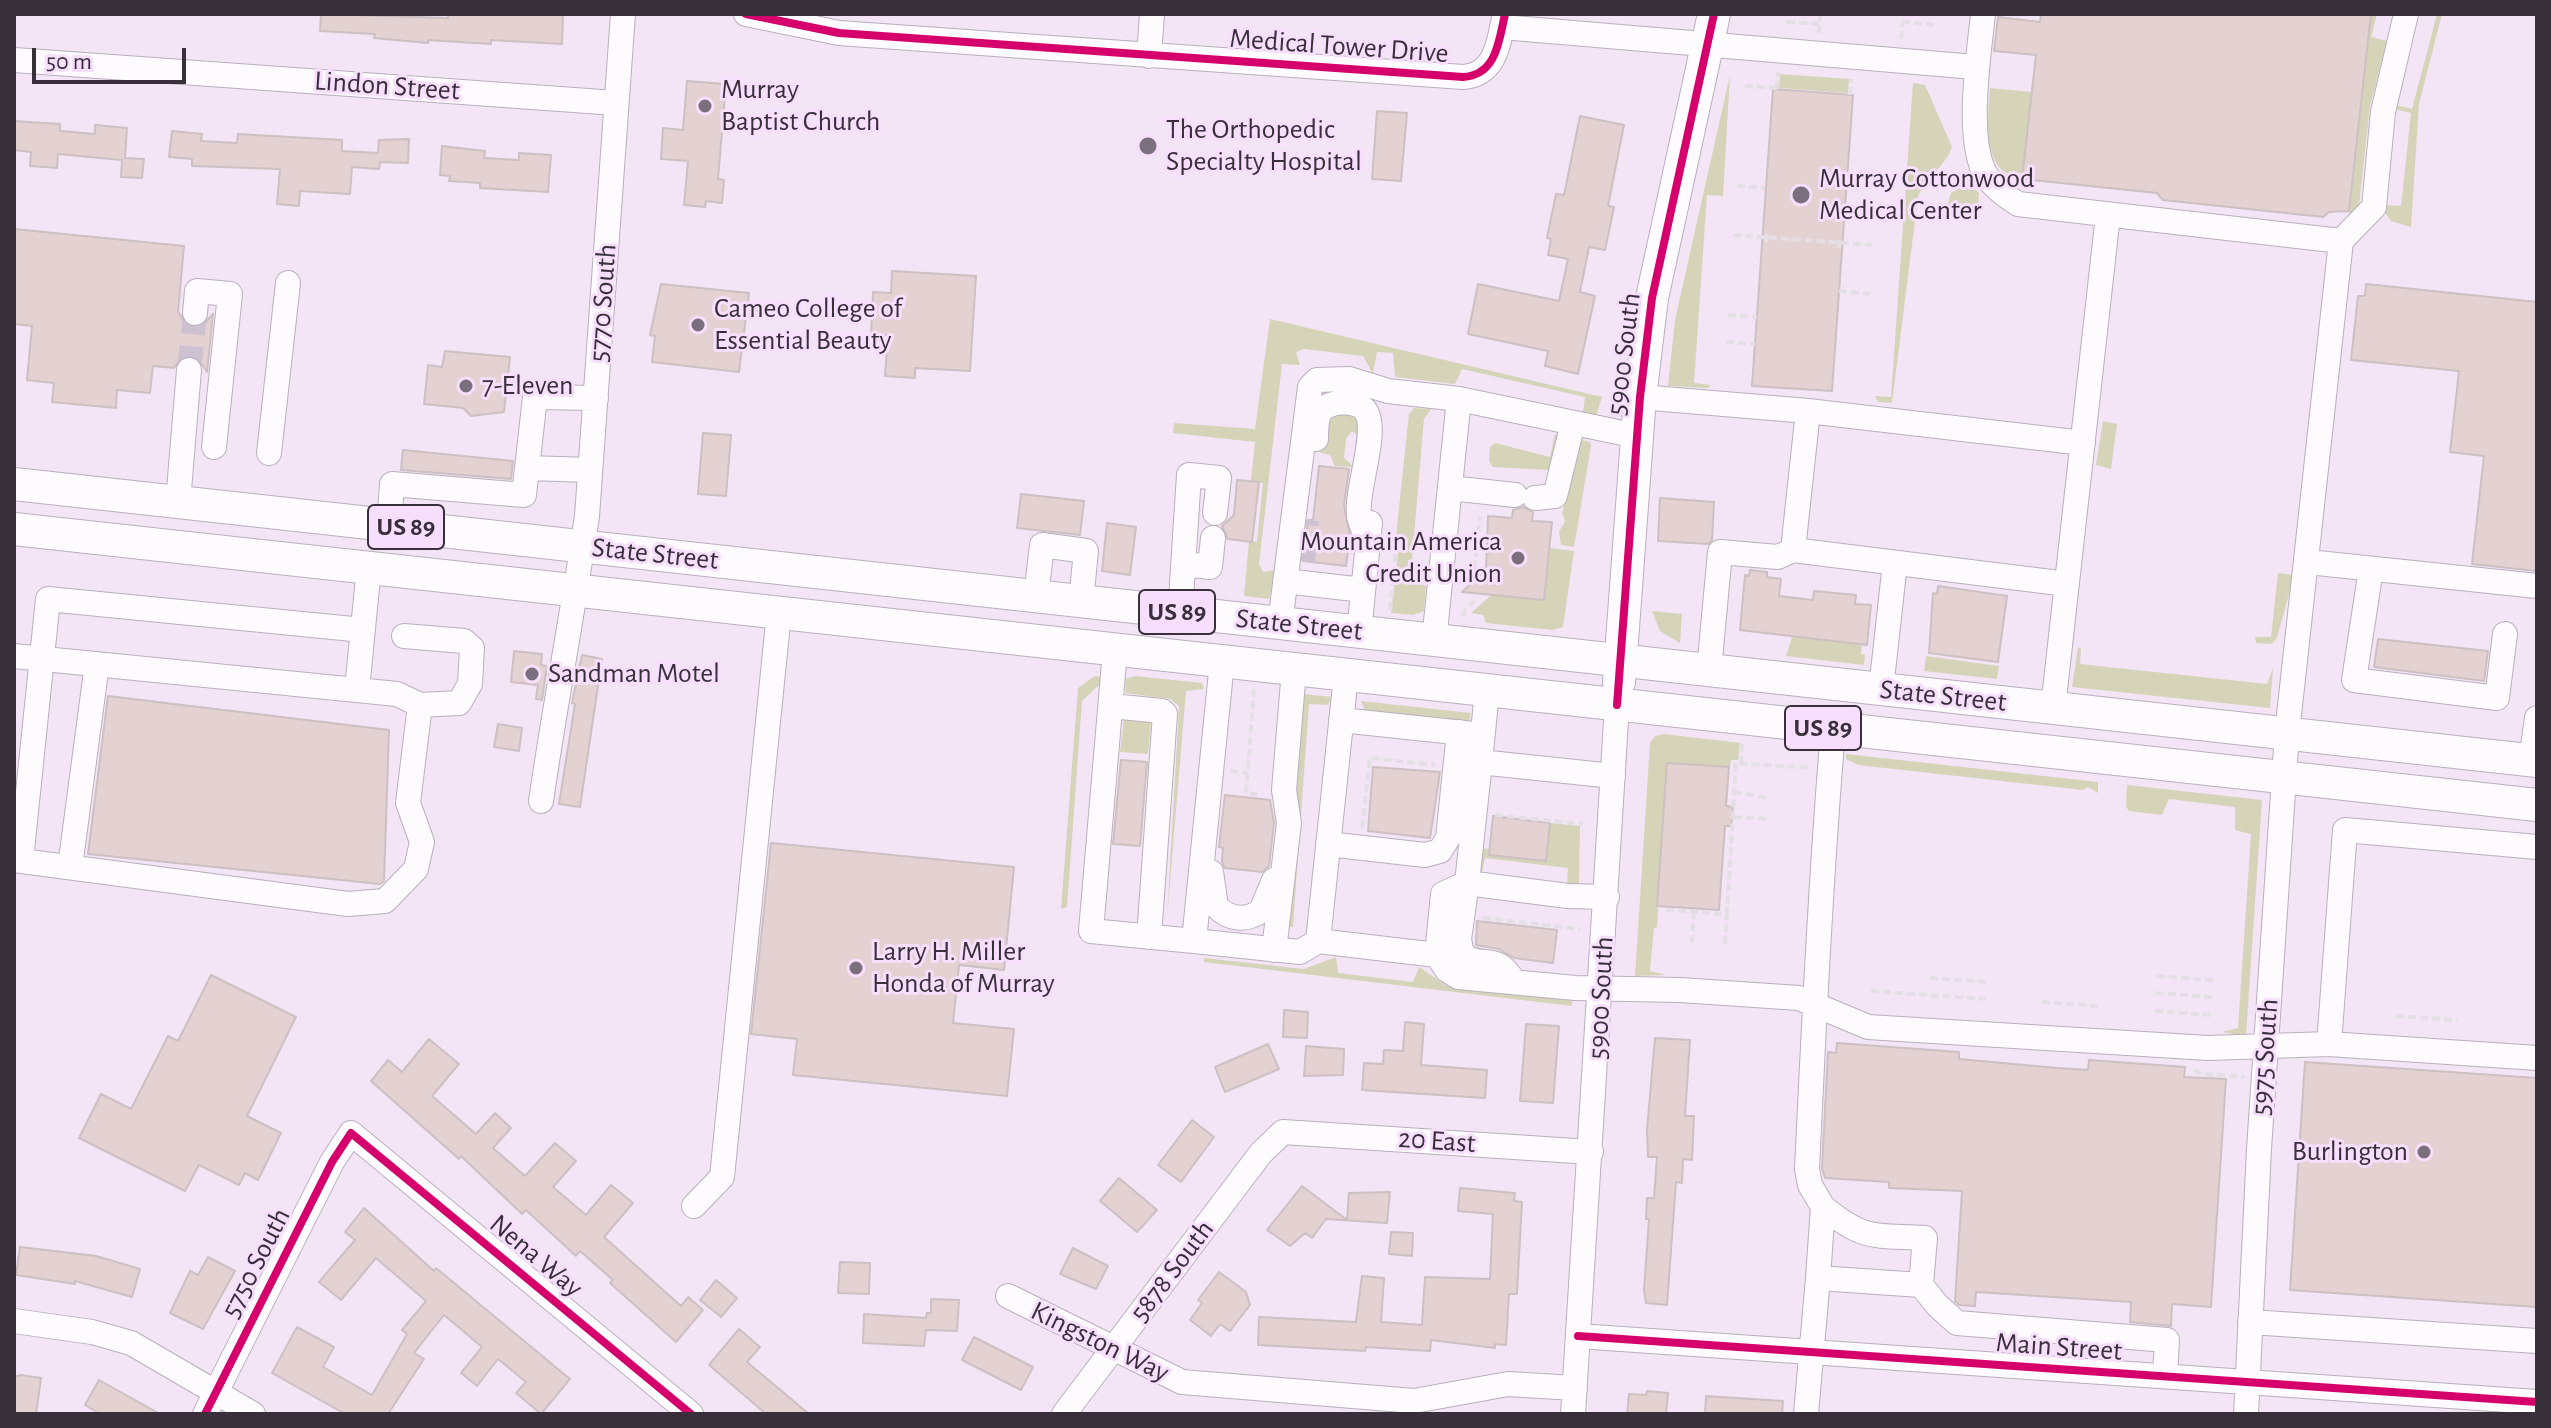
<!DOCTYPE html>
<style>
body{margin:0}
#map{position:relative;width:2551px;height:1428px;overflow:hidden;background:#f3e5f6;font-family:"Alegreya Sans",sans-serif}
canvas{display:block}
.frame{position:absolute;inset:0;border:16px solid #392f3b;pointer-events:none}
.scale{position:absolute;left:32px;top:48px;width:154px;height:36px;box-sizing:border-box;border:4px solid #392f3b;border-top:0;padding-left:10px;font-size:24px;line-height:28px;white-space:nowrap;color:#392f3b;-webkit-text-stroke:6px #f7defd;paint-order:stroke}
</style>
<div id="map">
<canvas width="2551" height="1428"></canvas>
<div class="frame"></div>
<div class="scale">50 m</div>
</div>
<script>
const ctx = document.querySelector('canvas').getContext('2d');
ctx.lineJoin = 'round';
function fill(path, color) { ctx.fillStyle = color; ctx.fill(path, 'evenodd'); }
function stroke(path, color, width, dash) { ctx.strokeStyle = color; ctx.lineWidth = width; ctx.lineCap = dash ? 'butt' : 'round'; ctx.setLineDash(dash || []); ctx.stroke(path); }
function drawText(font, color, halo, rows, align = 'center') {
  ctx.font = font + ' "Alegreya Sans",sans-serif'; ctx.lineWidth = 6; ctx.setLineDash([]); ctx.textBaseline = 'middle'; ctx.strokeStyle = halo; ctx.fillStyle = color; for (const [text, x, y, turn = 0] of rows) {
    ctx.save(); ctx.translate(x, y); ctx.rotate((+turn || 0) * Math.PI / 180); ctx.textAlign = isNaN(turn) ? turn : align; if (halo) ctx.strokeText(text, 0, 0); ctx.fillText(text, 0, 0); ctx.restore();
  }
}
fill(new Path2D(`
 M2371,14h6l-6,23 16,4 -17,65 -12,108h-9z
 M2437,14h5l-23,90 -8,123 -20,-6 -8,-11 3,-5 15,1 10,-93 -17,-4 2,-4 16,4z
 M1780,74l69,5 -1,14 -69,-5z
 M1730,75l-7,121 -16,-1 -13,188 17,2 -3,3 -40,-2 7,-66z
 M1913,83l12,2 27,62c-6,19 -27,30 -34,50l-26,206 -14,-1 -3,-6 16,1z
 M1990,88l42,4 -10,86c-42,-3 -34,-61 -32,-90z
 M1968,183l11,10 -2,22 -32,-2 6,-20z
 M1270,319l332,78 -6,19 -13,-4 2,-15 -123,-28 -7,15 -60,-7 -2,-24 -16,-1 -4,22 -10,-18 -59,-7 -8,3 4,13 -18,-1 -23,200 4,8 13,-2 -7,29 -25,-3 5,-55 8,1 6,-59 -12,-2 4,-39 -82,-9 1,-10 81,6z
 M1414,408l17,1 -7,10 -14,163 12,2 4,2 -2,25 -11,4 -22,-2 8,-67 -4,-1 14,-131z
 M1341,412l16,5 4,21 -9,-7 -6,8 -2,19 10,9 -19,-1 -5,-11 -11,-3 4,-30z
 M2103,421l14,3 -6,45 -15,-4z
 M1555,434l5,3 -10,33 -57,-3 -4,-6 1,-14 5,-4 55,14z
 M1581,440l9,2 1,4 -17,101 -13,-2 -2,-13 6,-11 -3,-8z
 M1549,548l25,3 -11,76 -10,3 -67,-7 -3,-8 -12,-2 24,-21 49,8z
 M2278,573l16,2 -17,63 -5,6 -16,-1 -1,-6h16z
 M1652,611l30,3 -2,29 -20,-12z
 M1792,637l66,7 4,3 -1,7 4,1 -1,10 -78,-9z
 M2078,647l3,1 -1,16 187,20 6,-16 -3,40 -198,-21z
 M1926,656l73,10 -2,13 -73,-8z
 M1095,676l6,1 -1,7 -18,17 -15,206 -6,2 17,-221z
 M1135,676l67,7 2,6 -18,2 -19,227 12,-212 -9,-7 -44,-6 -1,-14z
 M1304,694l28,3 -4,8 -19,-1 -16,223 -9,-1z
 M1361,701l110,12 -2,9 -104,-11z
 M1124,719l27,3 -3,32 -28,-2z
 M1664,734l76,9 -2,17h-7l-1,7 -63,-4 -10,164 -3,1 -4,43 16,4 -31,1 15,-233 5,-7z
 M1846,754l252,28v11l-10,-6 -5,3 -225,-25 -12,-6z
 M2127,785l135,15 -16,236 -24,-4 16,-4 13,-194 -16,-4v-23l-66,-8 -7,16 -33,-4 -3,-4z
 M1550,823l30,3 -1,59 -12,-2 1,-15 -83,-10 -3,15h-4l2,-25 10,1v6l55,6z
 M1336,957l2,16 75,9 6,-15 28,19 125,15v5l-368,-44v-4l100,11z`), '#d5d4b8');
const building = new Path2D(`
 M321,14l127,4v-4h115l-1,30 -71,-4v4l-63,-4v3l-54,-5 1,-4 -55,-3z
 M2041,14h330l-22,197 -20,1 -6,5 -160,-17 -6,-7 -135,-14 14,-124 -42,-4 4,-34 42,5z
 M687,81l39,3 -8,95 6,1 -2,23 -16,-2 -1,6 -21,-2 4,-44 -27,-2 2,-31 20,2z
 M1773,89l80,6 -21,296 -80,-5z
 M1377,111l30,2 -6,68 -29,-2z
 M1580,116l44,9 -16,81 6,1 -9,43 -16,-3 -9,45 15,4 -17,78 -33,-8 3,-15 -80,-17 10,-50 81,17 9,-42 -20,-4 3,-16 -4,-1 9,-44 8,1z
 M14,121l46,3v7l35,3v-9l32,3 -2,30 19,1 -2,19 -21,-1 1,-17 -64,-6 -1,14 -27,-2 1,-14 -17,-2z
 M172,131l30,3 -1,7 36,2 1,-9 104,6v11l36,2 1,-13 30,-1 -1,24 -28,-1 -1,7 -27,-2 -2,27 -50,-3 -1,15 -22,-2 3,-35 -88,-3v-7l-23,-2z
 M442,146l43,5 -1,7 35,2v-7l32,2 -3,37 -68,-4v-5l-31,-2 1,-5 -10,-1z
 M14,229l170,17 -6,65 8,14 7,3 9,-2 11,-12 -6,58 -10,-15 -14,-1 -9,12 -21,-2 -3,27 -33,-3 -1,18 -64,-6 2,-19 -27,-3 5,-54 -18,-2z
 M892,271l84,5 -6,95 -55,-3v10l-30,-2 3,-41 -17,-1 2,-42 18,1z
 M661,284l88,9 -10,79 -87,-10 3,-26 -5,-1z
 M2366,284l171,18 -1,269 -64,-7 12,-108 -34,-4 9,-81 -108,-11 7,-64h7z
 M445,351l65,6 -6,55 -33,4 -8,-8 -39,-4 4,-39 14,2z
 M703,433l28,2 -5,61 -28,-2z
 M403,450l110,11 -2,18 -110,-9z
 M1319,466l30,3 -5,36 6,31 -4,30 -43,-5 5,-41h5z
 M1237,480l22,2 -7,60 -24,-3 -6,-13 12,-11z
 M1021,494l63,7 -4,34 -63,-7z
 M1660,498l54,4 -2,38 -4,4 -50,-3z
 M1523,507l10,5 -1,9 20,1 -8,78 -82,-8 24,-23 2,-53 24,2 1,-8z
 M1107,523l29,4 -6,48 -28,-4z
 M1750,570l17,2v5l14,2 -2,17 34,4 1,-9 42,4 -1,9 16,1 -4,40 -127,-15 5,-55 4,1z
 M1938,586l69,10 -9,66 -69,-9 4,-60 4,1z
 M2378,639l110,12 -4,30 -110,-14z
 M514,651l28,3 -1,11 6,1 -5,34 -6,-1 2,-14 -27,-3z
 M582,655l20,4 -22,148 -21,-3 16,-100 -3,-1z
 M108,696l281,34 -5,151 -4,3 -292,-30z
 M498,724l24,4 -3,23 -25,-4z
 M1121,760l26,2 -7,84 -27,-2z
 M1667,763l62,4 -3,39 7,1 -2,19h-6l-6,84 -62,-4z
 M1373,767l67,5 -10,66 -62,-7z
 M1225,795l45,5 4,23 -5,43 -7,6 -37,-4 -3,-6 1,-14 -4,-1z
 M1493,816l57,7 -4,38 -57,-6z
 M771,843l243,24 -10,103 -45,-5 -6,58 61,6 -7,67 -214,-21 4,-36 -46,-5z
 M1477,921l80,9 -4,33 -39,-5 -15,-9 -23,-4z
 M211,975l85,42 -49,99 34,17 -23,47 -13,-7 -6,12 -40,-20 -14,26 -106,-53 22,-44 30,15 37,-73 10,5z
 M1284,1010l24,2 -1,26 -24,-1z
 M1405,1022l19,2 -3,41 66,5 -2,28 -123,-8 2,-27 19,1 1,-14 19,1z
 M1526,1024l33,2 -6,77 -33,-2z
 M1655,1038l35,2 -5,76h9l-2,44 -9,-1 -1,24 -6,-1 -9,123 -21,-2 -2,-13 5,-71h-3l1,-21h7l3,-41h-9l-1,-27z
 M429,1039l30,25 -27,32 44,38 19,-21 16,15 -18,20 32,28 30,-33 21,18 -23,26 33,28 25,-30 22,18 -29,34 77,69 7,-9 15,13 -27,32 -66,-59 3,-3 -33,-29 -4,5 -50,-46 -4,4 -61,-58 -2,3 -88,-78 17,-21 14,12z
 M1837,1043l122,9v7l98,9 31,2 1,-10 96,7 -1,10 42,2 -15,228 -39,-3 -1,22 -41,-4 1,-20 -155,-10 -1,14 -16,-1 -4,-4 7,-110 -73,-3v-6l-64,-4 -3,-10 6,-116 8,1z
 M1268,1044l11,25 -54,23 -10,-25z
 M1306,1046l38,3 -1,26 -39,1z
 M2305,1062l232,16v229l-247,-17z
 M1192,1120l22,17 -33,45 -23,-17z
 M1119,1178l38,32 -20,22 -37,-31z
 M1302,1186l45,34 2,-27 41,-1 -3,31 -61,-4 -14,19 -7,-5 -15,13 -23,-16z
 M1460,1188l55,5 -1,8 8,1 -5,92h-8l-3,51 -11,-1v4l-64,-8 -1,11 -64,-4 -1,4 -107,-6 1,-28 97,5 6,-46 22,2 -3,44 41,3 3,-48 65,2 3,-65 -35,-3z
 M364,1208l70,63 2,-3 134,111 -29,35 -25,-21 10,-11 -28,-23 -21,27 -16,-13 21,-26 -38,-32 -30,38 10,6 -36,55h-43l-73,-41 25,-46 37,20 -11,20 49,28 35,-61 -5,-4 24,-29 -50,-43 -35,42 -22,-18 36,-42 -10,-8z
 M1391,1232l22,1 -1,23 -23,-2z
 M20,1247l76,9 44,13 -8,28 -57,-16v3l-59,-9z
 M1073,1248l35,18 -12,23 -36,-15z
 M208,1257l27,14 -32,58 -33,-16 20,-42 8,4z
 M840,1262l30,1 -1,31 -31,-1z
 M1219,1272l27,20 4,13 -20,26 -10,-7 -9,12 -21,-16 12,-17 -4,-3z
 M716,1280l21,18 -16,19 -21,-17z
 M931,1299l28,1 -2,31 -31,-1 -2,16 -61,-3 1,-29 62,4 1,-5h4z
 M739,1329l21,18 -13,15 62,52h-43l-57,-49z
 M974,1337l59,30 -12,23 -59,-30z
 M21,1375l20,3 -5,36h-22v-37z
 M99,1380l61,34h-60l-15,-9z
 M1647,1391l21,2 -2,21h-39l2,-20 17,1z
 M1706,1396l77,5 -1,13h-77z`);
fill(building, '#e4d1d2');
stroke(building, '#ccc0c3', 2);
stroke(new Path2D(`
 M189,370l6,-57
 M1303,561l4,-41`), '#cec1d1', 24, [24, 12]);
const minor = new Path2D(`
 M746,14l93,19 624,44c34,-2 36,-37 42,-63
 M1983,14c-4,40 -18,126 3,161 8,13 20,21 32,29l323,37
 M1502,27l473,40
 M1149,56l3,-42
 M14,60l602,43
 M195,313l2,-22 33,3 -16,153
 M1640,397l168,14 275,32
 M1808,411l-15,139 274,34
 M1316,439c0,-8 0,-18 3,-25 6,-14 37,-15 46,-4 15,19 -10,81 -6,106 1,8 6,17 9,24
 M269,453l19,-170
 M528,468l62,2
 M1450,488l65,7
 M1535,498l20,-2 18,-73
 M178,502l11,-132
 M389,525l3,-41 132,11 11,-98 61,1
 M2308,562l229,24
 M1185,564l25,3 3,-29
 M2371,569l-17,111 143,18 8,-64
 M1285,581l78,9
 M1036,596l6,-51 44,6 -5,50
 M1180,613l9,-138 30,3 -4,35
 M1280,623l30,-236 7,-7 32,-1 39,12 71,8
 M1359,632l11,-109
 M404,636l60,5 8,7 -2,36 -11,19 -39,2
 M1434,641l25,-242 178,37
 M1115,651l-24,280 103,10
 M14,656l383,38 23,11 -12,98 14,39 -6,27 -31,32 -37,3 -334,-44
 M1222,662l-28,279 106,11 18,-11
 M1709,670l11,-118 58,5 15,-7
 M1346,676l-28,265 119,14 10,15 11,7 117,11 105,2 119,8 69,29 340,21 121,-4 208,14
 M357,689l12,-121
 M1881,689l14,-126
 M1487,692l-7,70 133,14
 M1111,706l51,5 3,3 -16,223
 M2053,708l55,-493
 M1341,720l132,14
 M1833,730c-12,146 -19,292 -26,439l3,16 13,22 -5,71 103,7 16,20 20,18 210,17 -2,36
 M2531,760l6,-42
 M541,801c14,-96 32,-190 46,-285l36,-502
 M1328,844l97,11 15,-4 8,-13 11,-106
 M21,860l27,-261 315,31
 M70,867l27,-203
 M1211,872l5,34c13,14 30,15 45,5l13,-31
 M1274,950l15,-127 -5,-33 10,-120
 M1437,955l6,-61 24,-11 13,-121
 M1514,982c-18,-31 -29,-12 -52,-27l-3,-16 8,-56 101,13 39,1
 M2329,1044l16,-214 192,17
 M694,1206l28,-29 57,-564
 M1823,1207c42,34 50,28 102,31l-4,47
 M1008,1296l174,86 232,19 94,-17 67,4
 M14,1321l78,11 39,11 122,71
 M2250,1322l287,19
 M1578,1336l959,66
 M205,1414l127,-252 19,-29 340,281
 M1064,1414l197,-261 22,-21 308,20
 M1573,1414l44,-709
 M1806,1414l12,-136
 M2246,1414l13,-265 28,-416 54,-492 33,-34 9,-95 23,-98`);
const major = new Path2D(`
 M14,484l2523,277
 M14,529l2523,276
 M1619,682l21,-285 12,-99 62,-284`);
stroke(minor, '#baafbd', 26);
stroke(major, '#baafbd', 34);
stroke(new Path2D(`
 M1787,22l33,2
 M1902,22l34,3
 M1819,33l1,-18
 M1901,39l2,-18
 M1745,86l32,2
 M1777,89l1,-17
 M1850,95l1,-16
 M1847,185l30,2
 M1737,186l28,2
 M1733,235l140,10
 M1766,242l1,-9
 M1839,248l1,-10
 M1839,291l31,3
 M1728,315l29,2
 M1726,342l29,2
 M1390,549l6,-1 -6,63
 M1476,579l-3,-2 7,-61
 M1463,616l1,-5 12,-12
 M1254,689l-8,104 16,2
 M1741,764l1,-22
 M1230,771l18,2
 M1734,792l35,6
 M1495,815l88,9
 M1734,817l33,2
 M1362,828l8,-70 65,7
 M1666,910l61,4 9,-151 74,5
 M1483,918l97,11
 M1692,943l2,-35
 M1725,944l2,-30
 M2157,976l56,4
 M1930,978l57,4
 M1871,991l115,8
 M2156,993l56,4
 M2042,1002l56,4
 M2155,1011l56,4
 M2396,1016l61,4
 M2194,1070l8,4 43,3`), '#e4dfe5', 4, [8, 4]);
stroke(minor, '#fdfbfe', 24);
stroke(major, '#fdfbfe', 32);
stroke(new Path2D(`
 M746,14l93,19 624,44c34,-2 36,-37 42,-63
 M1617,705l23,-308 12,-99 62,-284
 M1578,1336l959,66
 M205,1414l127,-252 19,-29 340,281`), '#d6006c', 8);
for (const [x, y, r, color] of [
 [705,106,8,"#7a6f7c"],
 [1148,146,10,"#7a6f7c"],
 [1801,195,10,"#7a6f7c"],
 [698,325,8,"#7a6f7c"],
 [466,386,8,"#7a6f7c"],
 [1518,558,8,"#7a6f7c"],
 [532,674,8,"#7a6f7c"],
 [856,968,8,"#7a6f7c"],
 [2424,1152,8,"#7a6f7c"]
]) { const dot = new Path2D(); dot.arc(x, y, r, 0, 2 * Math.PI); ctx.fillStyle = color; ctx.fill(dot); stroke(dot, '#f7defd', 3); }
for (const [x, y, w] of [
 [406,527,76],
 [1177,612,76],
 [1823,728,76]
]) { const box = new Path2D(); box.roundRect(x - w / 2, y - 22, w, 44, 6); ctx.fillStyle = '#f7defd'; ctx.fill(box); stroke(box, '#392f3b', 2); }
drawText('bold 26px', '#392f3b', null, [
 ["US 89",406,527],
 ["US 89",1177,612],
 ["US 89",1823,728]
]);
drawText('28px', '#392f3b', '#f7defd', [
 ["Medical Tower Drive",1339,46,4],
 ["Lindon Street",387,86,4],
 ["5770 South",603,303,-86],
 ["5900 South",1624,354,-83],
 ["State Street",655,554,6],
 ["State Street",1299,625,6],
 ["State Street",1943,696,6],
 ["5900 South",1601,998,-87],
 ["5975 South",2265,1057,-86],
 ["20 East",1437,1141,4],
 ["Nena Way",536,1256,40],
 ["5750 South",256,1263,-63],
 ["5878 South",1172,1271,-53],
 ["Kingston Way",1100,1342,26],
 ["Main Street",2059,1347,4]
]);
drawText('28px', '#392f3b', '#f7defd', [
 ["Murray",721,90],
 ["Baptist Church",721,122],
 ["The Orthopedic",1166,130],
 ["Specialty Hospital",1166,162],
 ["Murray Cottonwood",1819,179],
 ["Medical Center",1819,211],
 ["Cameo College of",714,309],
 ["Essential Beauty",714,341],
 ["7-Eleven",482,386],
 ["Mountain America",1502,542,"right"],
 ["Credit Union",1502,574,"right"],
 ["Sandman Motel",548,674],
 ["Larry H. Miller",872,952],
 ["Honda of Murray",872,984],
 ["Burlington",2408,1152,"right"]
], 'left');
</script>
